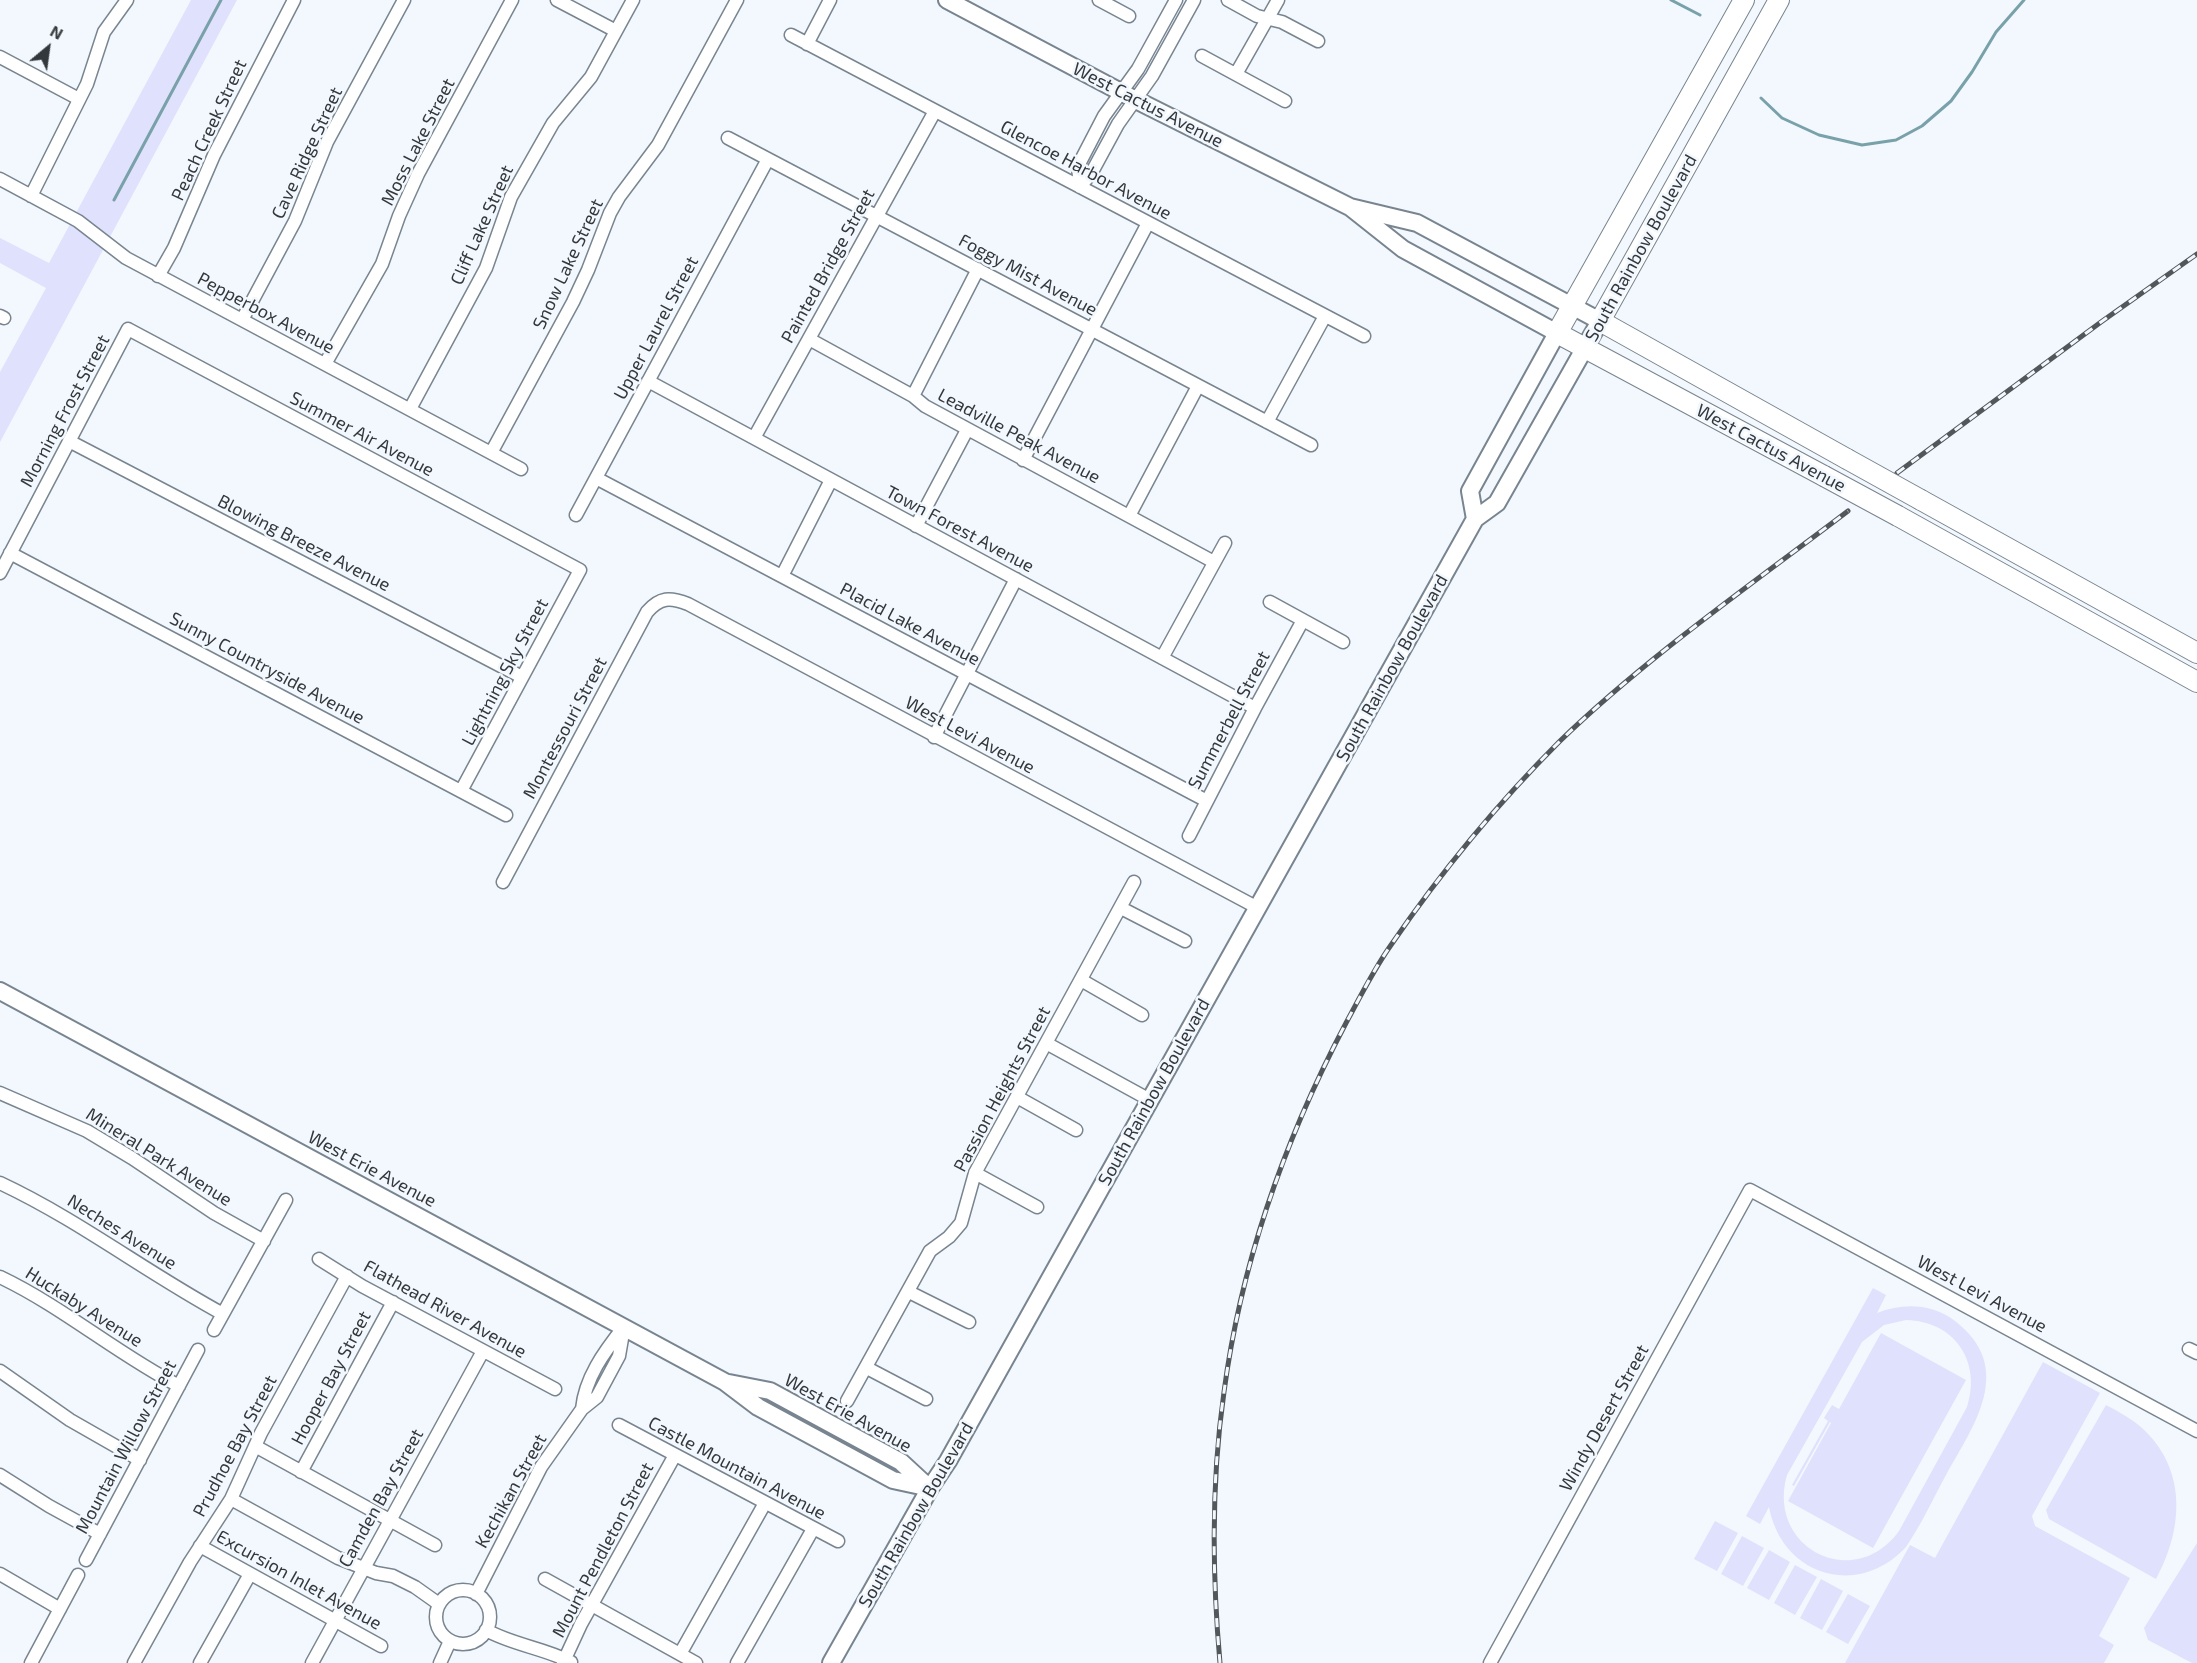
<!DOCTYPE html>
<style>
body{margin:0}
#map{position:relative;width:2197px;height:1663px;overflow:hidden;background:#f2f8fd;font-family:"Exo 2",sans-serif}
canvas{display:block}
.north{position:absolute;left:18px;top:18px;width:60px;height:60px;-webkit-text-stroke:4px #f2f8fd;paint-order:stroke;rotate:29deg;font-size:16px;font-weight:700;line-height:24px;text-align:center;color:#33383d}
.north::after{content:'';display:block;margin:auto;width:21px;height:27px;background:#33383d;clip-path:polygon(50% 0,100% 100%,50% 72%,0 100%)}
</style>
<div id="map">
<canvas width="2197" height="1663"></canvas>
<div class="north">N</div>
</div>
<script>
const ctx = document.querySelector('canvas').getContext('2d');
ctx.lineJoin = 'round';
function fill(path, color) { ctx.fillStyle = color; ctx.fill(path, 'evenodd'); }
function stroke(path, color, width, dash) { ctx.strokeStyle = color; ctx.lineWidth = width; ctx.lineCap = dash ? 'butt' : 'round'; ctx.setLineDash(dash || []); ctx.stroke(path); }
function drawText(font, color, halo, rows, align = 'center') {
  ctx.font = font + ' "Exo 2",sans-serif'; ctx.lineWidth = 5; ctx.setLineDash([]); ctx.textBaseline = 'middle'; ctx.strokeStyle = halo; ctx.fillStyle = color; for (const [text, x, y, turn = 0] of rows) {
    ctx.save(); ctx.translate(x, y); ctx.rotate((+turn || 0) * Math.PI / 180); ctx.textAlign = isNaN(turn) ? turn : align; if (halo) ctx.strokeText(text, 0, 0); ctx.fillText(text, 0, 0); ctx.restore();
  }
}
fill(new Path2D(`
 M191,0h46l-237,442v-70l46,-84 -46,-25v-25l49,25z
 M1873,1288l13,7 -9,18c26,-10 54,-10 78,8 61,47 19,104 -9,154 -13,24 -25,50 -40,72 -48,52 -124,29 -137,-40l-9,17 -14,-8zM1906,1320c48,1 76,41 61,87l-68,124c-45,62 -133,17 -112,-56l75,-133 22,-17z
 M1881,1333l85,47 -93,168 -85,-47 43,-78 -1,-1 -36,64 -2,-1 36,-64 -4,-3 8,-13 7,4z
 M2043,1362l57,31 -68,123 3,10 95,52 -31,58 15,9 -10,18h-259l65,-118 25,13z
 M2106,1405c12,6 24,13 35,22 46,41 43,101 15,152l-107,-60 -3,-9z
 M1715,1521l23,12 -21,38 -23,-12z
 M1742,1536l22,12 -21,38 -22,-12z
 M2197,1543v120h-5l-44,-23 -4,-12z
 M1769,1550l21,12 -21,38 -22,-12z
 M1795,1565l22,12 -22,38 -21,-12z
 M1821,1579l22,12 -21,39 -22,-12z
 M1848,1594l22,12 -22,38 -22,-12z`), '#e0e1fc');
stroke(new Path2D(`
 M1671,0l29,15
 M1761,98l21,20 37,17 43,10 34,-5 26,-14 29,-25 21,-29 24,-40 28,-32
 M114,200l107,-200`), '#79a1a9', 3);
const street = new Path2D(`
 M557,0l59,31
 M1099,0l30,16
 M1228,0l29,16 25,6 36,19
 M791,35l573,301
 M807,44l23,-44
 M1202,56l83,45
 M0,57l79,42
 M1236,74l42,-74
 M728,138l583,307
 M0,179l78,42 48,37 395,211
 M1080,187l12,-15 26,-48 34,-48 42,-76
 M1080,187l-2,-21 26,-50 34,-47 38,-69
 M31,196l56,-112 17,-52 23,-32
 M158,276l16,-28 40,-93 80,-155
 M0,316l4,2
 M242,320l53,-99 32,-79 77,-142
 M809,339l104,57 12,10 289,156
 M325,364l57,-100 17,-48 19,-42 94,-174
 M648,381l607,327
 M913,396l65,-127
 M410,409l76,-141 25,-71 42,-74 38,-46 42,-77
 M1267,422l58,-106
 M754,438l181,-327
 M69,441l453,236
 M491,453l82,-151 15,-32 22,-57 9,-16 39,-52 79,-145
 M1023,460l125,-237
 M596,478l611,323
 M576,515l192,-356
 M1129,516l69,-130
 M916,526l51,-96
 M10,553l496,262
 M0,573l128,-244 452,241 -119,221
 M782,576l49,-96
 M1270,602l73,40
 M1162,658l63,-115
 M934,737l82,-158
 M1189,836l66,-128 48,-88
 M503,882l144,-270c13,-15 23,-15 41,-8l570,304
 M1121,908l64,33
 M1081,980l61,35
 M1046,1043l104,57
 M0,1093l87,38 45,27 82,55 50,28
 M1017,1097l59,33
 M975,1173l62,34
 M0,1183c79,37 147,90 223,131
 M319,1259l43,27 193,103
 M0,1277c63,30 117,77 179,109
 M909,1292l60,30
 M214,1330l72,-130
 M2189,1349l8,4
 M867,1368l59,31
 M0,1371l70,49 70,40
 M847,1401l83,-150 19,-14 12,-14 14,-50 159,-291
 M582,1409c3,-31 22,-57 41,-81
 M619,1425l219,116
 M255,1446l180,99
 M301,1472l92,-170
 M0,1475l49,31 51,28
 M231,1499l107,59 38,15 17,3 22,11 24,17
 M200,1546l181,100
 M86,1560l112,-210
 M0,1574l60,35
 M545,1579l151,84
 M436 1617a27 27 0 1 1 54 0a27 27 0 1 1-54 0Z
 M476,1594l65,-127 41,-58 15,-12 22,-41 5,-29
 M486,1630c27,15 58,18 85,32
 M680,1654l85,-151
 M31,1663l47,-88
 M134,1663l56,-101 41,-63 30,-66 86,-157
 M200,1663l50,-89
 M312,1663l171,-312
 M440,1663l10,-22
 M563,1663l18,-39 94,-169
 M737,1663l76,-134
 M1490,1663l260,-473 447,241`);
const secondary = new Path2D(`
 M947,0l187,99 216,108 53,42 154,84 -87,158 5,28
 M0,991l725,391 33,25 135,73 37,8
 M729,1383l41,8 131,71 26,24
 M831,1663l99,-175 18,-27 527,-942 22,-16 103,-182 -183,-98 -67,-16`);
const primary = new Path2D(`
 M1744,0l-187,333 267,143
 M1779,0l-179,321 247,138
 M1921,500l276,153
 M1898,516l299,166`);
stroke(street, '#788590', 15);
stroke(secondary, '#788590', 20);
stroke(primary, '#788590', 22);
stroke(street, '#fff', 12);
stroke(secondary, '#fff', 16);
stroke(primary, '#fff', 20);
const rail = new Path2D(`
 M1897,473l204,-151 96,-68
 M1220,1663c-8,-90 -9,-181 4,-271 17,-129 62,-255 122,-369 14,-26 28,-54 45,-78 50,-73 107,-142 169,-204 87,-84 192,-157 288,-230`);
stroke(rail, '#52575c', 5);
stroke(rail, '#f2f8fd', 3, [9]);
const primaryBridge = new Path2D(`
 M1847,459l74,41
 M1824,476l74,40`);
stroke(primaryBridge, '#788590', 22, []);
stroke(primaryBridge, '#fff', 20);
drawText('18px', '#33383d', '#f2f8fd', [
 ["West Cactus Avenue",1148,105,27],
 ["Peach Creek Street",209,130,-65],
 ["Moss Lake Street",418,142,-63],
 ["Cave Ridge Street",307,153,-65],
 ["Glencoe Harbor Avenue",1086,170,28],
 ["Cliff Lake Street",482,225,-66],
 ["South Rainbow Boulevard",1641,248,-61],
 ["Snow Lake Street",568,264,-65],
 ["Painted Bridge Street",828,266,-61],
 ["Foggy Mist Avenue",1028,275,28],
 ["Pepperbox Avenue",266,313,28],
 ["Upper Laurel Street",656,328,-62],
 ["Morning Frost Street",65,411,-62],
 ["Summer Air Avenue",362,434,28],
 ["Leadville Peak Avenue",1019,436,28],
 ["West Cactus Avenue",1771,448,28],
 ["Town Forest Avenue",960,529,28],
 ["Blowing Breeze Avenue",304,543,27],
 ["Placid Lake Avenue",910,624,28],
 ["Sunny Countryside Avenue",267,668,28],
 ["South Rainbow Boulevard",1392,668,-61],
 ["Lightning Sky Street",505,672,-62],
 ["Summerbell Street",1229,720,-62],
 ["Montessouri Street",565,728,-62],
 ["West Levi Avenue",970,735,28],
 ["Passion Heights Street",1002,1089,-62],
 ["South Rainbow Boulevard",1154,1092,-61],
 ["Mineral Park Avenue",159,1157,32],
 ["West Erie Avenue",372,1169,28],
 ["Neches Avenue",122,1232,32],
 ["West Levi Avenue",1982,1294,28],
 ["Huckaby Avenue",84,1307,32],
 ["Flathead River Avenue",445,1309,29],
 ["Hooper Bay Street",331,1378,-62],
 ["West Erie Avenue",848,1413,29],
 ["Windy Desert Street",1604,1418,-61],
 ["Prudhoe Bay Street",235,1446,-62],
 ["Mountain Willow Street",126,1447,-62],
 ["Castle Mountain Avenue",737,1468,28],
 ["Kechikan Street",511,1491,-61],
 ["Camden Bay Street",381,1498,-61],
 ["South Rainbow Boulevard",916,1515,-60],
 ["Mount Pendleton Street",603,1550,-62],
 ["Excursion Inlet Avenue",299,1580,29]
]);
</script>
